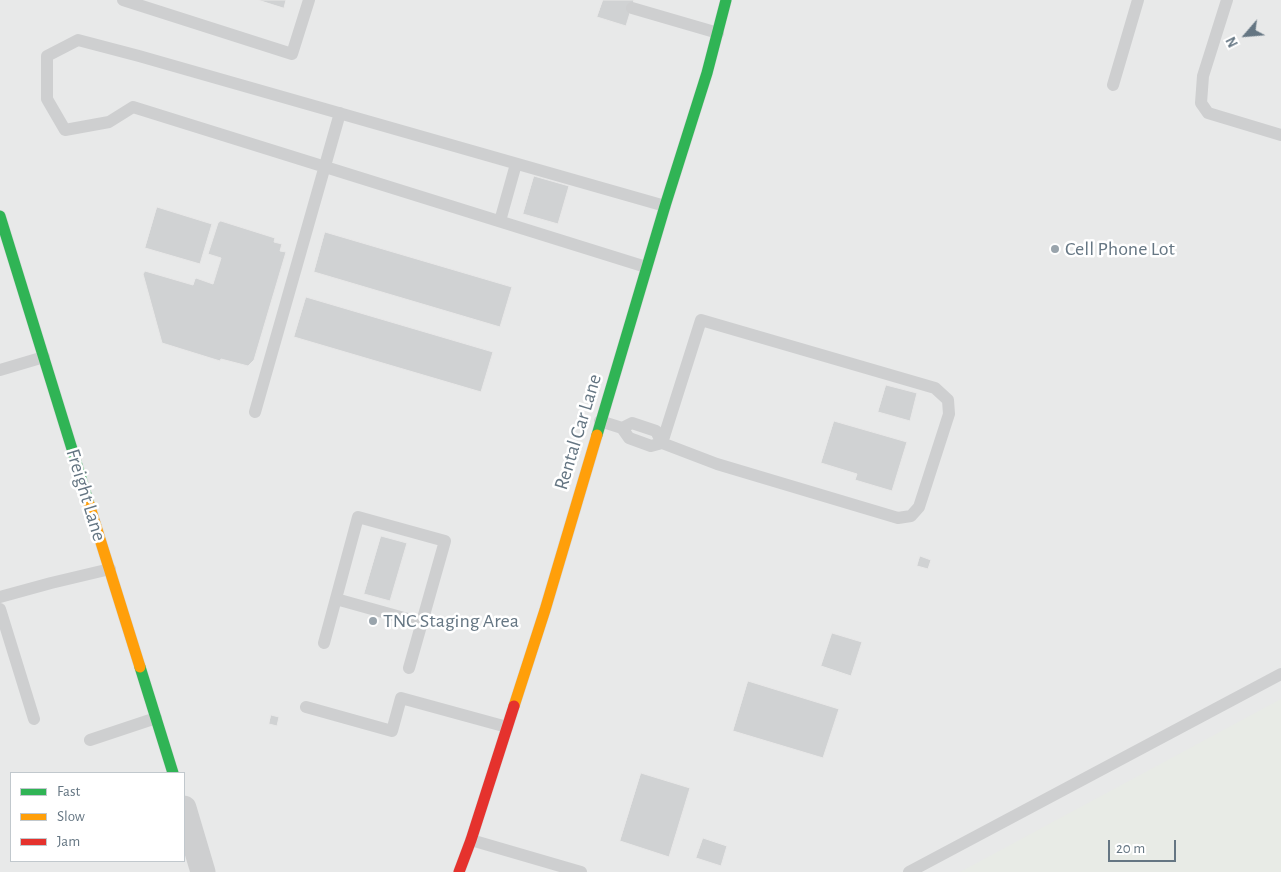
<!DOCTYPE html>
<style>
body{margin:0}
#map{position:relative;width:1281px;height:872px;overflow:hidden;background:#f9f9f9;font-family:"Alegreya Sans",sans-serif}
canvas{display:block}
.legend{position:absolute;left:10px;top:772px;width:175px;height:90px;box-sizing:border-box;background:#fff;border:1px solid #c1c8cd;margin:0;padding:6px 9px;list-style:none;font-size:15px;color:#657683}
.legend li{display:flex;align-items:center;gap:10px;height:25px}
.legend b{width:25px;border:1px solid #c1c8cd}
.north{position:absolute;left:1221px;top:10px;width:50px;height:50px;-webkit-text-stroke:4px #fff;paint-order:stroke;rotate:243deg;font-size:14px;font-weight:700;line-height:20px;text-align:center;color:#657683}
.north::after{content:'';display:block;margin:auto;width:18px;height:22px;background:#657683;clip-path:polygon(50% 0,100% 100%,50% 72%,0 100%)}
.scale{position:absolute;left:1108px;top:840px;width:68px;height:22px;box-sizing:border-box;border:2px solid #657683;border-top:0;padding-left:6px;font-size:15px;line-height:18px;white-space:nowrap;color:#657683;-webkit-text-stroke:4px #fff;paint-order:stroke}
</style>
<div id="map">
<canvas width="1281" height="872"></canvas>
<ul class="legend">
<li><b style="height:6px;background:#30b455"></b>Fast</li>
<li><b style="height:6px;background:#ff9f0a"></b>Slow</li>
<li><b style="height:6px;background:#e5322d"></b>Jam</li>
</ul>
<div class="north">N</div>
<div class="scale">20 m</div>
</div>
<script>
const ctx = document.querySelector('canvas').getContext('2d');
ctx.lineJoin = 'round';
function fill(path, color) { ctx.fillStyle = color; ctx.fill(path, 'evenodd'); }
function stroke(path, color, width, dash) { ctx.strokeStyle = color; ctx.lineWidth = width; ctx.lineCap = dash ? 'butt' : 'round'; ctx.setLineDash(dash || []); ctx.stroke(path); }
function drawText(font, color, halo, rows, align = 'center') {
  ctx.font = font + ' "Alegreya Sans",sans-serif'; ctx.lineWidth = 5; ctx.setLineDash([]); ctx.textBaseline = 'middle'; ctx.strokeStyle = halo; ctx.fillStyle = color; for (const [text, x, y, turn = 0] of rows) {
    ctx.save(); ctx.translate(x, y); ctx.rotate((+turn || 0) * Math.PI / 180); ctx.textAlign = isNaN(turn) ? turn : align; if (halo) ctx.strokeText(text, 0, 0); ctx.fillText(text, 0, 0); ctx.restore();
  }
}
fill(new Path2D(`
 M0,0h1281v872h-1281zM11,773h173v88h-173z`), '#e8e9e9');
fill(new Path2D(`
 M1281,699v173h-321z`), '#e8ebe6');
const building = new Path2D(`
 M258,0h28l-2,8z
 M603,0h31l-8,26 -29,-9z
 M534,176l35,10 -11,38 -35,-10z
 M157,207l55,17 -12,40 -55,-16z
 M221,221l54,17 -1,4 8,2 -2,7 6,1 -32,108 -6,6 -27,-7 -1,2 -58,-18 -19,-69 2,-3 48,14 2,-6 1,-1 17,6 8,-26 -13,-4 10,-31z
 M325,232l187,55 -12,40 -186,-55z
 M306,297l187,55 -12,40 -187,-55z
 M886,385l31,8 -7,28 -32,-9z
 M834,421l73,21 -15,49 -37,-11 2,-6 -36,-11z
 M381,536l26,7 -17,58 -26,-7z
 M920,556l11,4 -3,9 -11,-3z
 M832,633l30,9 -11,34 -30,-10z
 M748,681l91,28 -16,49 -90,-27z
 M271,715l8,2 -2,9 -8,-2z
 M641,773l49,15 -21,69 -49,-16z
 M703,838l24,8 -6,20 -25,-8z`);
fill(building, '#d0d2d3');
stroke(building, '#e8e8e8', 1);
const fast = new Path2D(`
 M0,216l89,288
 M597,435l68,-229 42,-133 19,-73
 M140,667l33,106`);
const slow = new Path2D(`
 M89,504l51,163
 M514,706l31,-96 52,-175`);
const jam = new Path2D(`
 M459,872l12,-32 43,-134`);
stroke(fast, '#d5d6d7', 12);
stroke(slow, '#d5d6d7', 12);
stroke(jam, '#d5d6d7', 12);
stroke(new Path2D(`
 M123,0l169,54 17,-54
 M1227,0l-24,76 -2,27 7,10 73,22
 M632,8l86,25
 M1113,85l25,-85
 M500,221l16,-57
 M646,267l-513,-160 -24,15 -44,8 -18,-31v-43l31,-16 61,16 526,150
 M0,370l44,-13
 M255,412l85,-299
 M600,421l22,7 7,10 22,8 11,-3 55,21 181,54 13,-2 8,-9 30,-93 -1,-14 -13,-12 -234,-68 -39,123
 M622,428l10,-5 24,8 6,12
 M0,597l51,-14 59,-14
 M336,599l86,24
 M0,609l34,110
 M324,643l34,-126 87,24 -36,127
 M306,707l86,24 9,-33 106,29
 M90,740l66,-22
 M471,840l110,32
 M909,872l372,-198`), '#cecfd0', 12);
stroke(new Path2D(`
 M184,808l19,64`), '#cecfd0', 25);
stroke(fast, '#30b455', 11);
stroke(slow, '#ff9f0a', 11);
stroke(jam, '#e5322d', 11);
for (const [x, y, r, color] of [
 [1055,249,5,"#99a4ac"],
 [373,621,5,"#99a4ac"]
]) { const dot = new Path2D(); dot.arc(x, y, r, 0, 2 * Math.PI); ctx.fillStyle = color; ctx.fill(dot); stroke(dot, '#fff', 2); }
drawText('20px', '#657683', '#fff', [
 ["Cell Phone Lot",1065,249],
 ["TNC Staging Area",383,621]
], 'left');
drawText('20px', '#657683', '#fff', [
 ["Rental Car Lane",578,432,-73],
 ["Freight Lane",86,495,73]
]);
</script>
